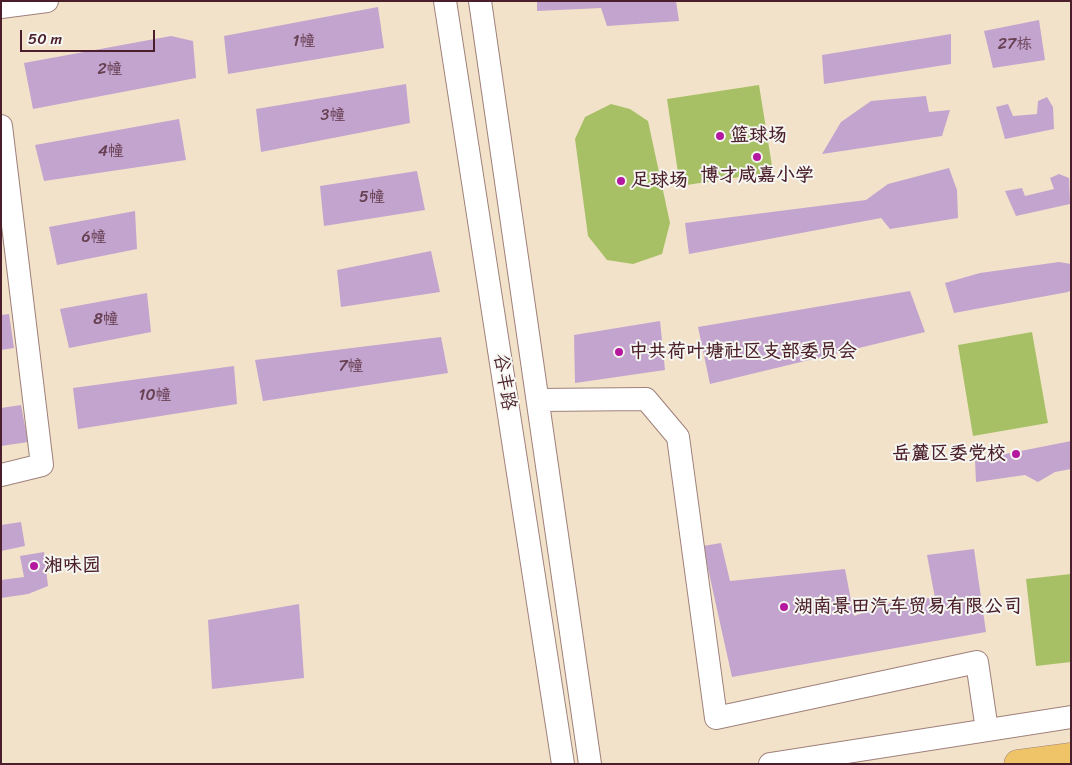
<!DOCTYPE html>
<meta charset="utf-8">
<style>
body{margin:0}
#map{position:relative;width:1072px;height:765px;overflow:hidden;background:#f2e2ca;font-family:Sriracha,sans-serif}
canvas{display:block}
.frame{position:absolute;inset:0;border:2px solid #4a1f2b;pointer-events:none}
.scale{position:absolute;left:20px;top:30px;width:135px;height:22px;box-sizing:border-box;border:2px solid #4a1f2b;border-top:0;padding-left:6px;font-size:15px;line-height:18px;white-space:nowrap;color:#4a1f2b;-webkit-text-stroke:4px #f6f6f2;paint-order:stroke}
</style>
<div id="map">
<canvas width="1072" height="765"></canvas>
<div class="frame"></div>
<div class="scale">50 m</div>
</div>
<script>
const ctx = document.querySelector('canvas').getContext('2d');
ctx.lineJoin = 'round';
function fill(path, color) { ctx.fillStyle = color; ctx.fill(path, 'evenodd'); }
function stroke(path, color, width, dash) { ctx.strokeStyle = color; ctx.lineWidth = width; ctx.lineCap = dash ? 'butt' : 'round'; ctx.setLineDash(dash || []); ctx.stroke(path); }
function drawText(font, color, halo, rows, align = 'center') {
  ctx.font = font + ' Sriracha,"LXGW WenKai TC",sans-serif'; ctx.lineWidth = 4; ctx.setLineDash([]); ctx.textBaseline = 'middle'; ctx.strokeStyle = halo; ctx.fillStyle = color; for (const [text, x, y, turn = 0] of rows) {
    ctx.save(); ctx.translate(x, y); ctx.rotate((+turn || 0) * Math.PI / 180); ctx.textAlign = isNaN(turn) ? turn : align; if (halo) ctx.strokeText(text, 0, 0); ctx.fillText(text, 0, 0); ctx.restore();
  }
}
fill(new Path2D(`
 M759,85l14,87 -93,14 -13,-87z
 M611,104l19,5 18,12 22,102 -8,31 -29,10 -26,-4 -19,-24 -13,-97 10,-22z
 M1032,332l16,91 -75,13 -15,-91z
 M1071,574v88l-35,4 -10,-87z`), '#a8c065');
fill(new Path2D(`
 M537,1h139l3,20 -72,5 -6,-18 -64,3z
 M378,7l6,41 -156,26 -4,-38z
 M1039,20l6,40 -52,8 -9,-37z
 M951,34v30l-127,20 -2,-29z
 M171,36l22,5 3,37 -163,31 -9,-46z
 M406,84l4,39 -149,29 -5,-43z
 M926,96l3,16 21,-2 -8,26 -120,18 19,-32 30,-21z
 M1047,97l6,10 1,22 -49,10 -9,-32 12,-3 5,12 24,-2 1,-13z
 M179,119l7,41 -142,21 -9,-36z
 M949,168l8,22 1,28 -68,11 -9,-11 -192,36 -4,-31 181,-23 22,-16z
 M417,171l8,39 -101,16 -4,-40z
 M1059,174l10,4 1,26 -54,12 -11,-25 17,-3 3,8 29,-7 -4,-11z
 M135,211l2,38 -80,16 -8,-38z
 M431,251l9,41 -99,15 -4,-37z
 M1059,262l12,2v26l-3,2 -114,21 -9,-30 35,-10z
 M910,291l15,41 -215,52 -12,-57z
 M147,293l4,39 -82,16 -9,-39z
 M9,314l5,34 -13,2v-35z
 M660,321l5,49 -90,13 -1,-48z
 M441,337l7,36 -185,28 -8,-41z
 M234,366l3,38 -159,25 -5,-41z
 M21,405l7,37 -27,4v-38z
 M1071,441v28l-16,3 -17,10 -13,-7 -49,7 -1,-22z
 M21,522l4,24 -24,5v-26z
 M721,543l9,38 115,-12 9,47 48,-17 33,-1 -8,-43 47,-6 12,83 -254,45 -29,-131z
 M44,552l4,34 -20,8 -27,4v-18l23,-3 -4,-21z
 M299,604l5,74 -92,11 -4,-69z`), '#c3a4ce');
const minor = new Path2D(`
 M445,1l118,763
 M480,1l110,763
 M1,7l46,-6
 M1,126l41,339 -41,10
 M538,400l108,-1 32,38 38,281 261,-56 10,68
 M770,764l301,-47`);
const highway = new Path2D(`
 M1018,764l53,-7`);
stroke(minor, '#9e807a', 24);
stroke(highway, '#9e807a', 29);
stroke(minor, '#fff', 22);
stroke(highway, '#efc469', 28);
for (const [x, y, r, color] of [
 [720,136,5,"#b5179e"],
 [757,157,5,"#b5179e"],
 [621,181,5,"#b5179e"],
 [619,352,5,"#b5179e"],
 [1016,454,5,"#b5179e"],
 [34,566,5,"#b5179e"],
 [784,607,5,"#b5179e"]
]) { const dot = new Path2D(); dot.arc(x, y, r, 0, 2 * Math.PI); ctx.fillStyle = color; ctx.fill(dot); stroke(dot, '#f6f6f2', 2); }
drawText('16px', '#684054', null, [
 ["1幢",304,42],
 ["27栋",1015,45],
 ["2幢",110,70],
 ["3幢",333,116],
 ["4幢",111,152],
 ["5幢",372,198],
 ["6幢",94,238],
 ["8幢",106,320],
 ["7幢",351,367],
 ["10幢",155,396]
]);
drawText('bold 19px', '#4a1f2b', '#f6f6f2', [
 ["篮球场",730,136],
 ["博才咸嘉小学",757,176,"center"],
 ["足球场",631,181],
 ["中共荷叶塘社区支部委员会",629,352],
 ["岳麓区委党校",1006,454,"right"],
 ["湘味园",44,566],
 ["湖南景田汽车贸易有限公司",794,607]
], 'left');
drawText('19px', '#4a1f2b', '#f6f6f2', [
 ["谷丰路",504,382,81]
]);
</script>
